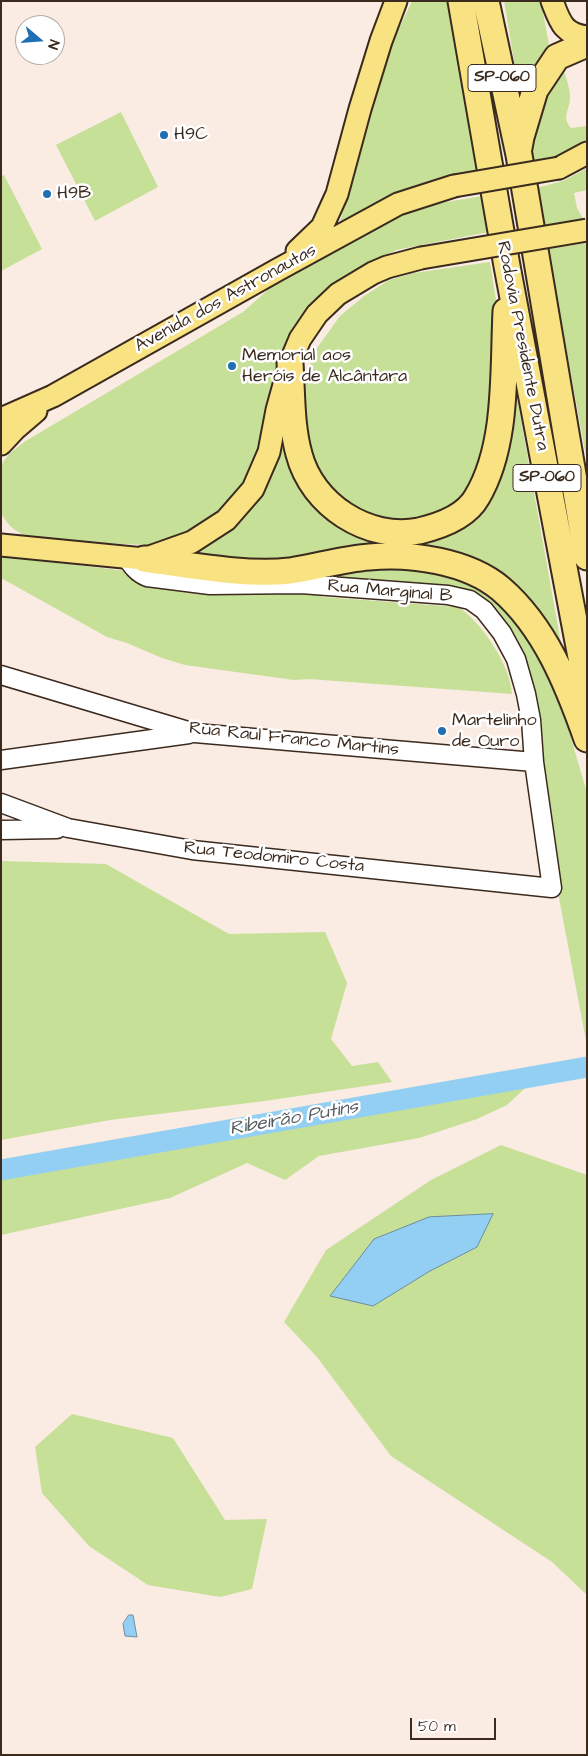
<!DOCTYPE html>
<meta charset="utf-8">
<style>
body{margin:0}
#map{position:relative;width:588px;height:1756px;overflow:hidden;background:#faebe3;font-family:"Architects Daughter",sans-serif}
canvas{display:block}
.frame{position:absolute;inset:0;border:2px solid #3b2a1e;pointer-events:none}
.north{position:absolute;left:15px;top:15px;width:50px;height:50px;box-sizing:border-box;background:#fff;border:1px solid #b1aaa5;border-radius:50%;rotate:108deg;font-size:14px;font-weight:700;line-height:20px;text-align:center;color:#3b2a1e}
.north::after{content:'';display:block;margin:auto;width:18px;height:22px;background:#1f6fb2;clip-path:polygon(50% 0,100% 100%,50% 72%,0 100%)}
.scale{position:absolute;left:410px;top:1718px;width:86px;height:22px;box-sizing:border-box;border:2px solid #3b2a1e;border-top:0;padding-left:6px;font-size:15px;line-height:18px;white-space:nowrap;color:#3b2a1e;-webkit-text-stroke:4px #fff;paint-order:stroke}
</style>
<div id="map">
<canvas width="588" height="1756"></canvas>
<div class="frame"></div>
<div class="north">N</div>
<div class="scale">50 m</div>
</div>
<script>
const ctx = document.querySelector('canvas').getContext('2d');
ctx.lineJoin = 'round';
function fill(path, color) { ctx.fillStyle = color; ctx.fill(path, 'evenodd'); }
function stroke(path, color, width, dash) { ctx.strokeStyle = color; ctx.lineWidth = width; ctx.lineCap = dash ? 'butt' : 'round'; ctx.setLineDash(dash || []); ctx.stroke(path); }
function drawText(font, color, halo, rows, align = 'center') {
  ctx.font = font + ' "Architects Daughter",sans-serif'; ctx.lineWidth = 5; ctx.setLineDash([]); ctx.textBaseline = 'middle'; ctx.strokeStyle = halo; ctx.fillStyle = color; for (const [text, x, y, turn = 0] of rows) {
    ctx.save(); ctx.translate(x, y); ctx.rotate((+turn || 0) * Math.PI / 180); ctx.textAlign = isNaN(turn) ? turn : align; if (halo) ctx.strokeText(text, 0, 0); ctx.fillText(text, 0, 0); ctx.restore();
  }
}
fill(new Path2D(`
 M412,1h39l28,168c-46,13 -96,32 -139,53l34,-133 16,-41z
 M504,1h37l8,44 -29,52z
 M563,68c3,9 7,20 7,29 0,13 -9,20 1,31l16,-2v17l-35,18 -17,4 -6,-16 9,-54z
 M121,112l37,75 -63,34 -39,-76z
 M587,168v22l-13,3 3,15 8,14 -45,5 -4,-39 27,-7z
 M4,175l38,74 -41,22v-95z
 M482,196l7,36 -93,18 -32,17 -41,33 -70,173 -24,32 -31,24 -38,14 -13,2 -107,-5 -13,-3 -12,-7 -5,-4 -9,-12v-49l8,-11 15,-12 219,-130 37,-33 109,-61 46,-14z
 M587,243v219l-39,-213z
 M490,262l8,51 -6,120 -21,59 -48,34 -60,-7 -45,-36 -17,-68 3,-37 13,-30 23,-32 24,-20 25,-16 25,-7z
 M511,364l53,296 -63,-84 -152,-28 -98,16 -72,-7 95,-91 9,-30 15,49 20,24 31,22 127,-19z
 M1,556l159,19 120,4 43,18 135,10c23,14 53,59 54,87l-203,-15 -15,1 -109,-15 -23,-7 -35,-15 -20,-6 -106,-59z
 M404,567l32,2 59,23 55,74 37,127v253l-28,-148 -21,-136 -2,-41 -54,-119 -99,-18 -66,-10z
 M1,861l105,3 123,70 96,-2 22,51 -16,56 21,27 26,-4 14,20 -127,19 -155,19 -109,20z
 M538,1076l-31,29 -30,14 -58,19 -100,18 -34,24 -38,-17 -77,35 -169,37v-65z
 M501,1145l86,30v420l-35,-33 -161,-106 -74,-99 -33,-35 42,-72 105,-70z
 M72,1414l101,24 52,82 42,-1 -15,70 -32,8 -72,-12 -59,-39 -47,-53 -7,-46z`), '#c6e097');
const water = new Path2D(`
 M493,1214l-16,33 -47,24 -57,35 -43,-10 44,-57 55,-22z
 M129,1615h4l4,22 -12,-1 -2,-12z`);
fill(water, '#92cff3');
stroke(water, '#6f8d9e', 1);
stroke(new Path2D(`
 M1,1170l586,-103`), '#92cff3', 21);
const minor = new Path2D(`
 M1,675l194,58 339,29
 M1,760l188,-26
 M1,803l67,25 124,22 360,38 -18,-126 -3,-42 -5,-26 -10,-35 -14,-26 -18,-23 -14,-10 -22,-5 -147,-11 -91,1 -63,-8c-10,-4 -15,-11 -21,-20
 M1,830l56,-1`);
const major = new Path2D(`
 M552,1c8,21 11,33 35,36
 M559,168l28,-15
 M297,251l25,-24 15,-33 23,-85 21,-68 15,-40
 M1,419l52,-23 226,-127 119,-65 56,-18
 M1,444l14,-15 21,-18
 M1,545l143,14 48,-17 34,-22 27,-31 16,-37 8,-42 13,-47 10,-24 17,-25 21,-20 35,-21 14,-6 34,-9`);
const highway = new Path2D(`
 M461,1l46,265 80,423
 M486,1l33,154 68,402
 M519,148l2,-11 14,-47 22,-33 30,-13
 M290,363c2,30 1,63 9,91 13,51 69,87 120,77 21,-5 47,-14 58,-34 31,-52 26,-126 29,-186
 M144,559c46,6 100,17 146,12 27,-4 52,-12 79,-14 42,-4 99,4 132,32 44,38 67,96 86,150`);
stroke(minor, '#3b2a1e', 21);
stroke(major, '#3b2a1e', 25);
stroke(highway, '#3b2a1e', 29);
stroke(minor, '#fff', 18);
stroke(major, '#f8e281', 21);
stroke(highway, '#f8e281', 25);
const majorBridge = new Path2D(`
 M454,186l105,-18
 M421,258l166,-28`);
stroke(majorBridge, '#3b2a1e', 25, []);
stroke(majorBridge, '#f8e281', 21);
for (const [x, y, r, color] of [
 [164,135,5,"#1f6fb2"],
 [47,194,5,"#1f6fb2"],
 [232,366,5,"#1f6fb2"],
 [442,731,5,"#1f6fb2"]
]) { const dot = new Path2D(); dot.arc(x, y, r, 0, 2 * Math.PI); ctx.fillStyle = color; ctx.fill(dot); stroke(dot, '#fff', 2); }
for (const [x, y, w] of [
 [502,78,68],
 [547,478,68]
]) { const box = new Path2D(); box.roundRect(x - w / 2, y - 13.5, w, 27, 4); ctx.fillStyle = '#fff'; ctx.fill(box); stroke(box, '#3b2a1e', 1); }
drawText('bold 16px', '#3b2a1e', null, [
 ["SP-060",502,78],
 ["SP-060",547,478]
]);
drawText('18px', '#3b2a1e', '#fff', [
 ["H9C",174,135],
 ["H9B",57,194],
 ["Memorial aos",242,356],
 ["Heróis de Alcântara",242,377],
 ["Martelinho",452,721],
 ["de Ouro",452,742]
], 'left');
drawText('18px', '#3b2a1e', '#fff', [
 ["Avenida dos Astronautas",226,299,-29],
 ["Rodovia Presidente Dutra",522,346,79],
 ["Rua Marginal B",390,592,5],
 ["Rua Raul Franco Martins",294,740,6],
 ["Rua Teodomiro Costa",274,858,6]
]);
drawText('italic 19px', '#555c5e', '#fff', [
 ["Ribeirão Putins",294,1119,-10]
]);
</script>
